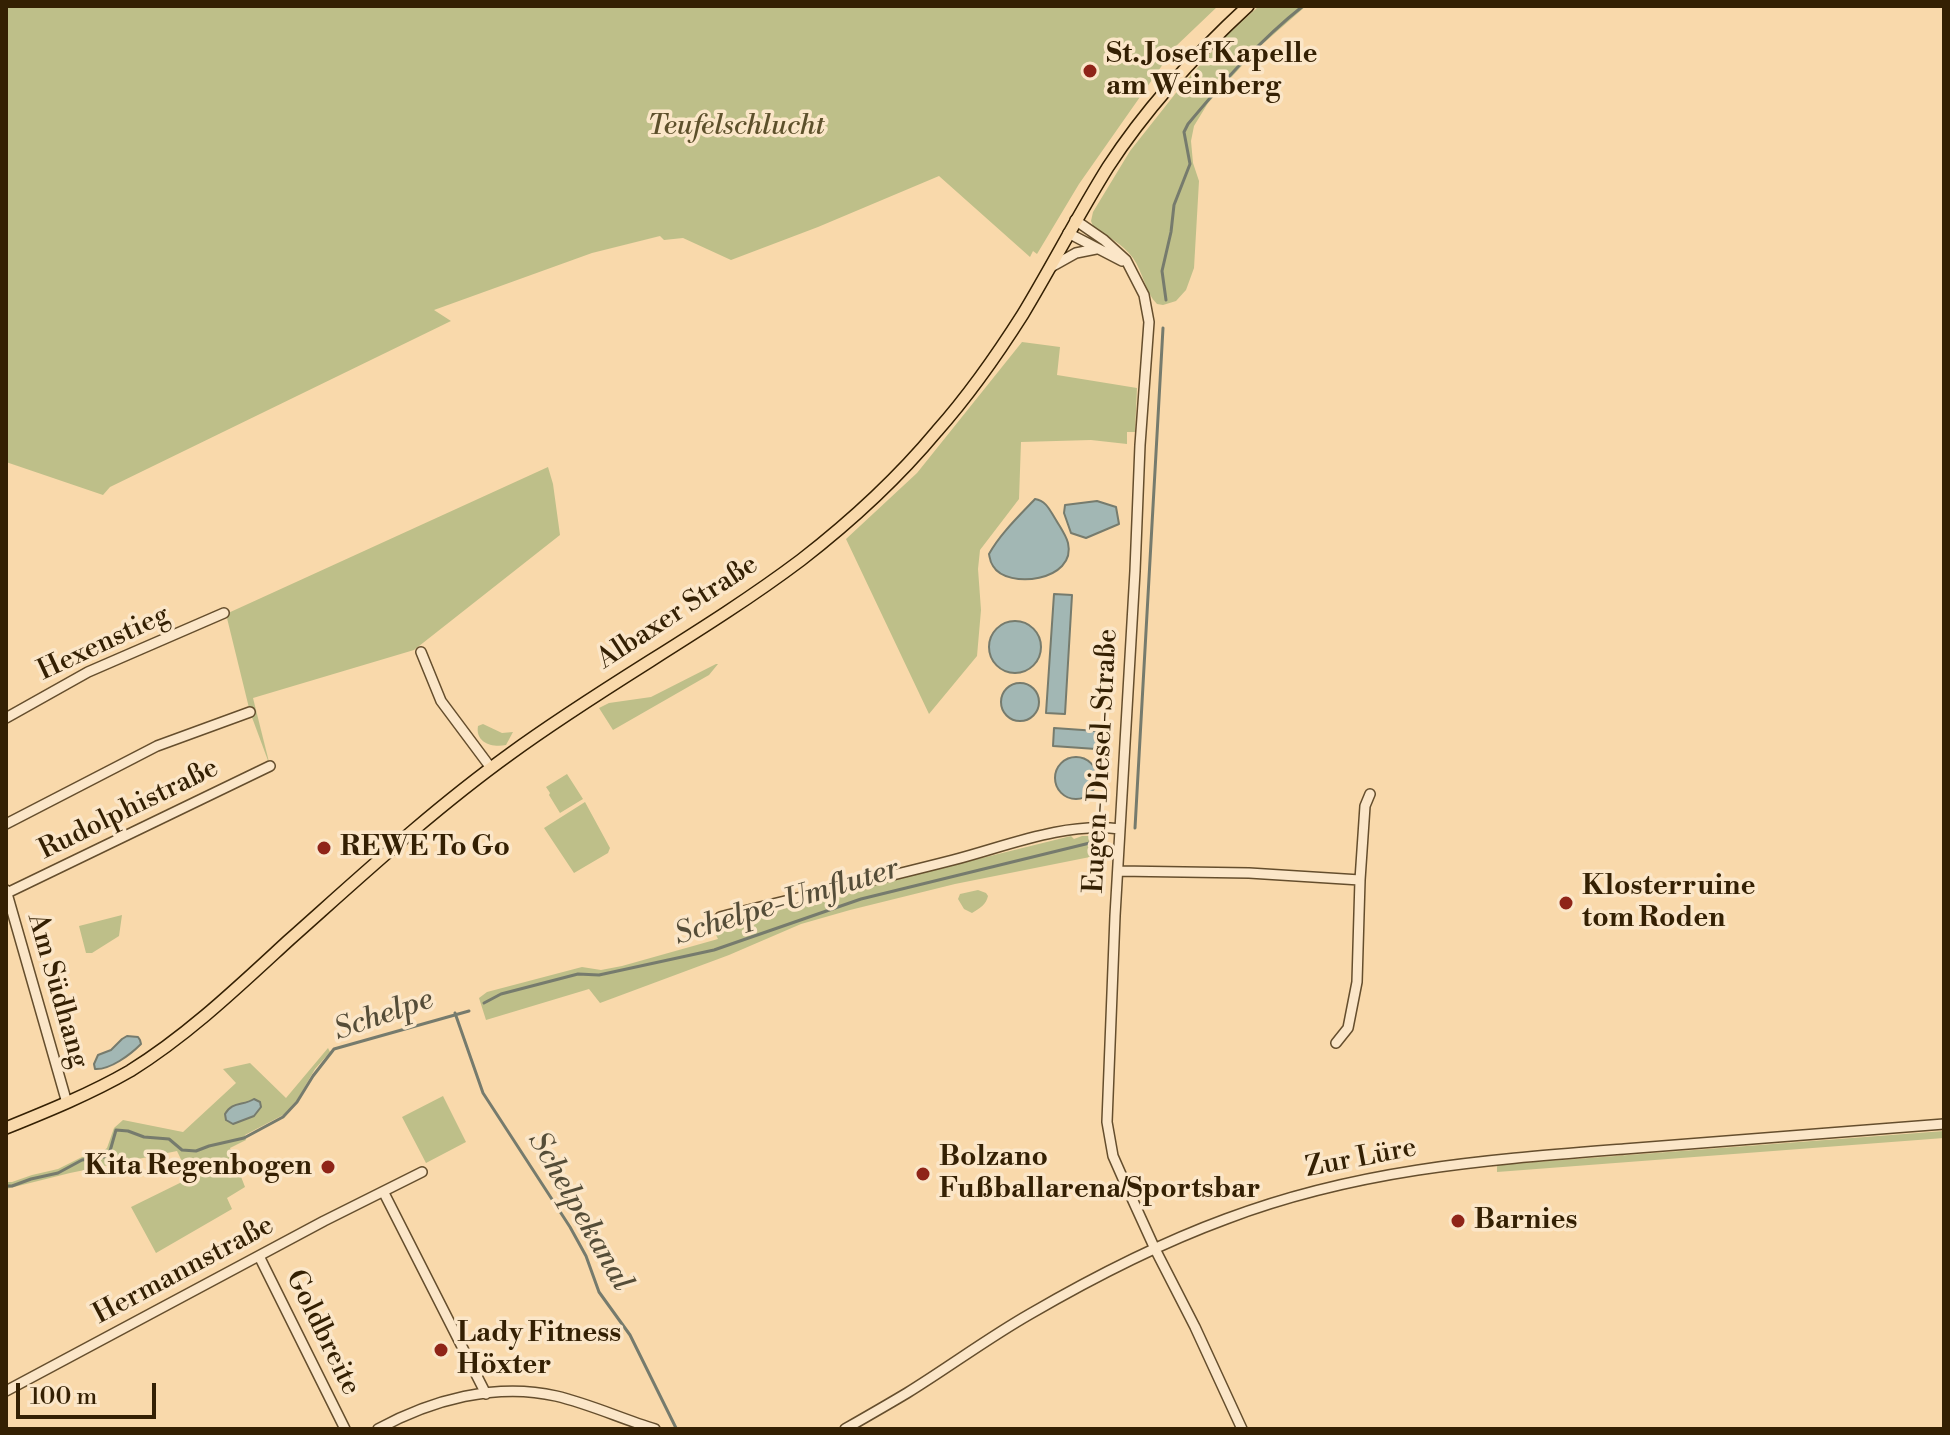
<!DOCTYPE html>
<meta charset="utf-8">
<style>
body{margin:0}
#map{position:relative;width:1950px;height:1435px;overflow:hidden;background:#f9d9ab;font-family:"Libre Bodoni",serif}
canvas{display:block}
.frame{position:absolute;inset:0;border:8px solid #342003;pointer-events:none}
.scale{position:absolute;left:16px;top:1383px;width:140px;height:36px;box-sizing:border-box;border:4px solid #342003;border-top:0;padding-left:10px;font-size:24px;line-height:28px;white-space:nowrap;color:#342003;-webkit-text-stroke:6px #fbe6c8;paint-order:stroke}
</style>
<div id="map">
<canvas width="1950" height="1435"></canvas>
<div class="frame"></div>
<div class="scale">100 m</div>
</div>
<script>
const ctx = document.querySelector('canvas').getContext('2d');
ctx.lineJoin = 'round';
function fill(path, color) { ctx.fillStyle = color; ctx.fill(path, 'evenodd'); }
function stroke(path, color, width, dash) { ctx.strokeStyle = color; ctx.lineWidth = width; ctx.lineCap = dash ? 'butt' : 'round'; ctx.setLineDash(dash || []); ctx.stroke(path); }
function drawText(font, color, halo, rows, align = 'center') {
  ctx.font = font + ' "Libre Bodoni",serif'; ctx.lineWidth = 7; ctx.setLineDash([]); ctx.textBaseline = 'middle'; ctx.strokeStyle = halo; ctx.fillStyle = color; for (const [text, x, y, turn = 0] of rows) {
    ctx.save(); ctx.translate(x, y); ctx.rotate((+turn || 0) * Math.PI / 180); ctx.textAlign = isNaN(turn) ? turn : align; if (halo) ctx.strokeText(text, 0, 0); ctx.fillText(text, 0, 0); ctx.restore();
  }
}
fill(new Path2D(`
 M6,6h1212l-43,41 -96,137 -42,70 -4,-3 -3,6 -91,-81 -121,51 -87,33 -48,-22 -19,2 -4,-4 -68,17 -158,57 17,11 -341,166 -7,8 -97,-33z
 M1259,6h47l-48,42 -50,55 -14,23 -3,15 2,22 6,18 -5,87 -8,22 -10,11 -13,4 -6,-1c-12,-12 -14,-32 -24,-46 -10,-14 -27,-22 -40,-32l-2,-5 2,-9 37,-61 53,-67 40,-45z
 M1022,342l38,5 -3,28 80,13 -2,44h-8v12l-36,-4 -70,2 -2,57 -39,51 -2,19 3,41 -4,46 -48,58 -83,-175 71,-66z
 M548,467l5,17 7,51 -146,115 -161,48 17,68 -20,-54 -24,-98z
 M716,664h2l-9,11 -96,55 -14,-22 10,-5 42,-6z
 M483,724l19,9 11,-1 -7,13c-13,3 -31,-2 -28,-19z
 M567,774l16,25 -23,14 -11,-18 1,-2 -4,-6z
 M585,802l25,46 -2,5 -34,20 -30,-45z
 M1071,836l3,3 8,-3h18l5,9 -10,11 -140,28 -105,26 -49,14 -72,31 -129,48 -11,-14 -103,31 -7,-22 8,-6 95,-25 19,3 21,-4 96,-27 -4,-8 14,-8 84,-23z
 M978,890l8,3 2,3c-2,9 -8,12 -16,17l-8,-4 -6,-10 2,-5z
 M122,915l-3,21 -27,17h-6l-7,-27z
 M328,1048l2,4 -15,17 -18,31 -14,15 -38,20 1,5 -16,8 15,39 -18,11 5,11 -76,44 -25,-46 59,-29 -13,-27 -107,22 -64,16v-7h6l20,-7 26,-6 24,-12 17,-3 8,-6 7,-20 9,-8 60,12 53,-49 -13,-14 27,-6 36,35z
 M443,1096l23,46 -40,21 -24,-46z
 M1944,1131v7l-447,34v-7z`), '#bebf89');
const water = new Path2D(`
 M1035,499c12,2 15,12 21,21 4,7 10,15 12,23 9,38 -61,47 -75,23 -3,-4 -3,-7 -4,-12 11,-20 30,-38 46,-55z
 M1097,501l19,6 3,17 -33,14 -15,-5 -7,-20 1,-8z
 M1054,594l18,1 -7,119 -19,-1z
 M989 647a26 26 0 1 1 52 0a26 26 0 1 1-52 0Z
 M1001 702a19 19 0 1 1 38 0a19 19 0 1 1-38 0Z
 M1054,728l43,3 -1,18 -43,-3z
 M1055 778a21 21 0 1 1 42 0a21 21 0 1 1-42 0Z
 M127,1036l11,1 2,3 1,4c-11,11 -31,26 -46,25l-1,-5 4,-9 13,-5 11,-11z
 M254,1099l6,3 1,5 -7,9 -21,8 -7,-4 -1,-6c7,-13 18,-8 29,-15z`);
fill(water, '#a2b7b4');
stroke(water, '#767b6d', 2);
stroke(new Path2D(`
 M1166,300l-4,-29 9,-39 3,-27 16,-41 -6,-32 4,-8c35,-42 72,-84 115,-118
 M1135,828l28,-500
 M484,1003l17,-9 77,-20 21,1 115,-25 147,-51 241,-59
 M455,1013l28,80 87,134 16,29 13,36 31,43 46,93
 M6,1186h6l19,-7 27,-6 24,-13 22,-3 6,-6 6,-21 12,1 16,6 25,2 13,11 14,1 13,-5 35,-8 39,-21 14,-15 16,-26 21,-27 135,-38`), '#767b6d', 3);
const minor = new Path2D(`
 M1075,220l29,20 22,20 18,35 5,27 -9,123 -5,126 -20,345 -8,206 6,34 11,25 31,68 40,78 47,102
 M1068,233l54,28
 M1051,267l25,-14 20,-4
 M421,652l20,49 50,67
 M6,718l82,-46 136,-59
 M6,824l151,-78 93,-34
 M1118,871l131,2 111,7 5,-74 5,-12
 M6,890l61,213
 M7,893l263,-127
 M720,917c77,-19 155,-37 233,-57 54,-14 110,-38 167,-31
 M1336,1043l12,-15 9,-46 3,-102
 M384,1193l102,201
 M259,1256l86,173
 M6,1391l318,-170 98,-49
 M378,1429c53,-29 118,-47 178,-33 34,8 66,23 99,33
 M845,1429c21,-12 42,-24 62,-36 42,-26 81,-55 123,-79 62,-36 128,-70 196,-95 132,-50 259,-59 398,-70 107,-8 213,-17 320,-25`);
const major = new Path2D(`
 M6,1128c42,-17 84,-34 124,-57 58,-36 108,-84 158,-130 72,-64 143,-130 222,-187 94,-69 198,-124 291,-194 49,-38 96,-81 136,-129 32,-36 60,-76 86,-117 29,-48 55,-99 85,-147 39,-60 88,-113 140,-161`);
stroke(minor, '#654e2d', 12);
stroke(major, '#342003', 14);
stroke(minor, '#fbe6c8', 9);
stroke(major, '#f9d9ab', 11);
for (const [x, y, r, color] of [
 [1090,71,8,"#8f2418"],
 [324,848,8,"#8f2418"],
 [1566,903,8,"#8f2418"],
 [328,1167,8,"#8f2418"],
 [923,1174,8,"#8f2418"],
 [1458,1221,8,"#8f2418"],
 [441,1350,8,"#8f2418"]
]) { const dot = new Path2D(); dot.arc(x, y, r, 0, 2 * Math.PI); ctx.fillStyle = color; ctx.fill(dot); stroke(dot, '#fbe6c8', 3); }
drawText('bold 28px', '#342003', '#fbe6c8', [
 ["St. Josef Kapelle",1106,55],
 ["am Weinberg",1106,87],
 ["REWE To Go",340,848],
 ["Klosterruine",1582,887],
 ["tom Roden",1582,919],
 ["Bolzano",939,1158],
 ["Fußballarena/Sportsbar",939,1190],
 ["Kita Regenbogen",312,1167,"right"],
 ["Barnies",1474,1221],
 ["Lady Fitness",457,1334],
 ["Höxter",457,1366]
], 'left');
drawText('italic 28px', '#5d502b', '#fbe6c8', [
 ["Teufelschlucht",736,127]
]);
drawText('28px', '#342003', '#fbe6c8', [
 ["Albaxer Straße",678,613,-33],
 ["Hexenstieg",104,644,-25],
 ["Eugen-Diesel-Straße",1102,761,-87],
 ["Rudolphistraße",129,810,-26],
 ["Am Südhang",57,991,74],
 ["Zur Lüre",1361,1159,-11],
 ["Hermannstraße",184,1271,-28],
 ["Goldbreite",322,1333,64]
]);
drawText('italic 30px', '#554d38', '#fbe6c8', [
 ["Schelpe-Umfluter",787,903,-17],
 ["Schelpe",384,1016,-19],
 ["Schelpekanal",579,1212,60]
]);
</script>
